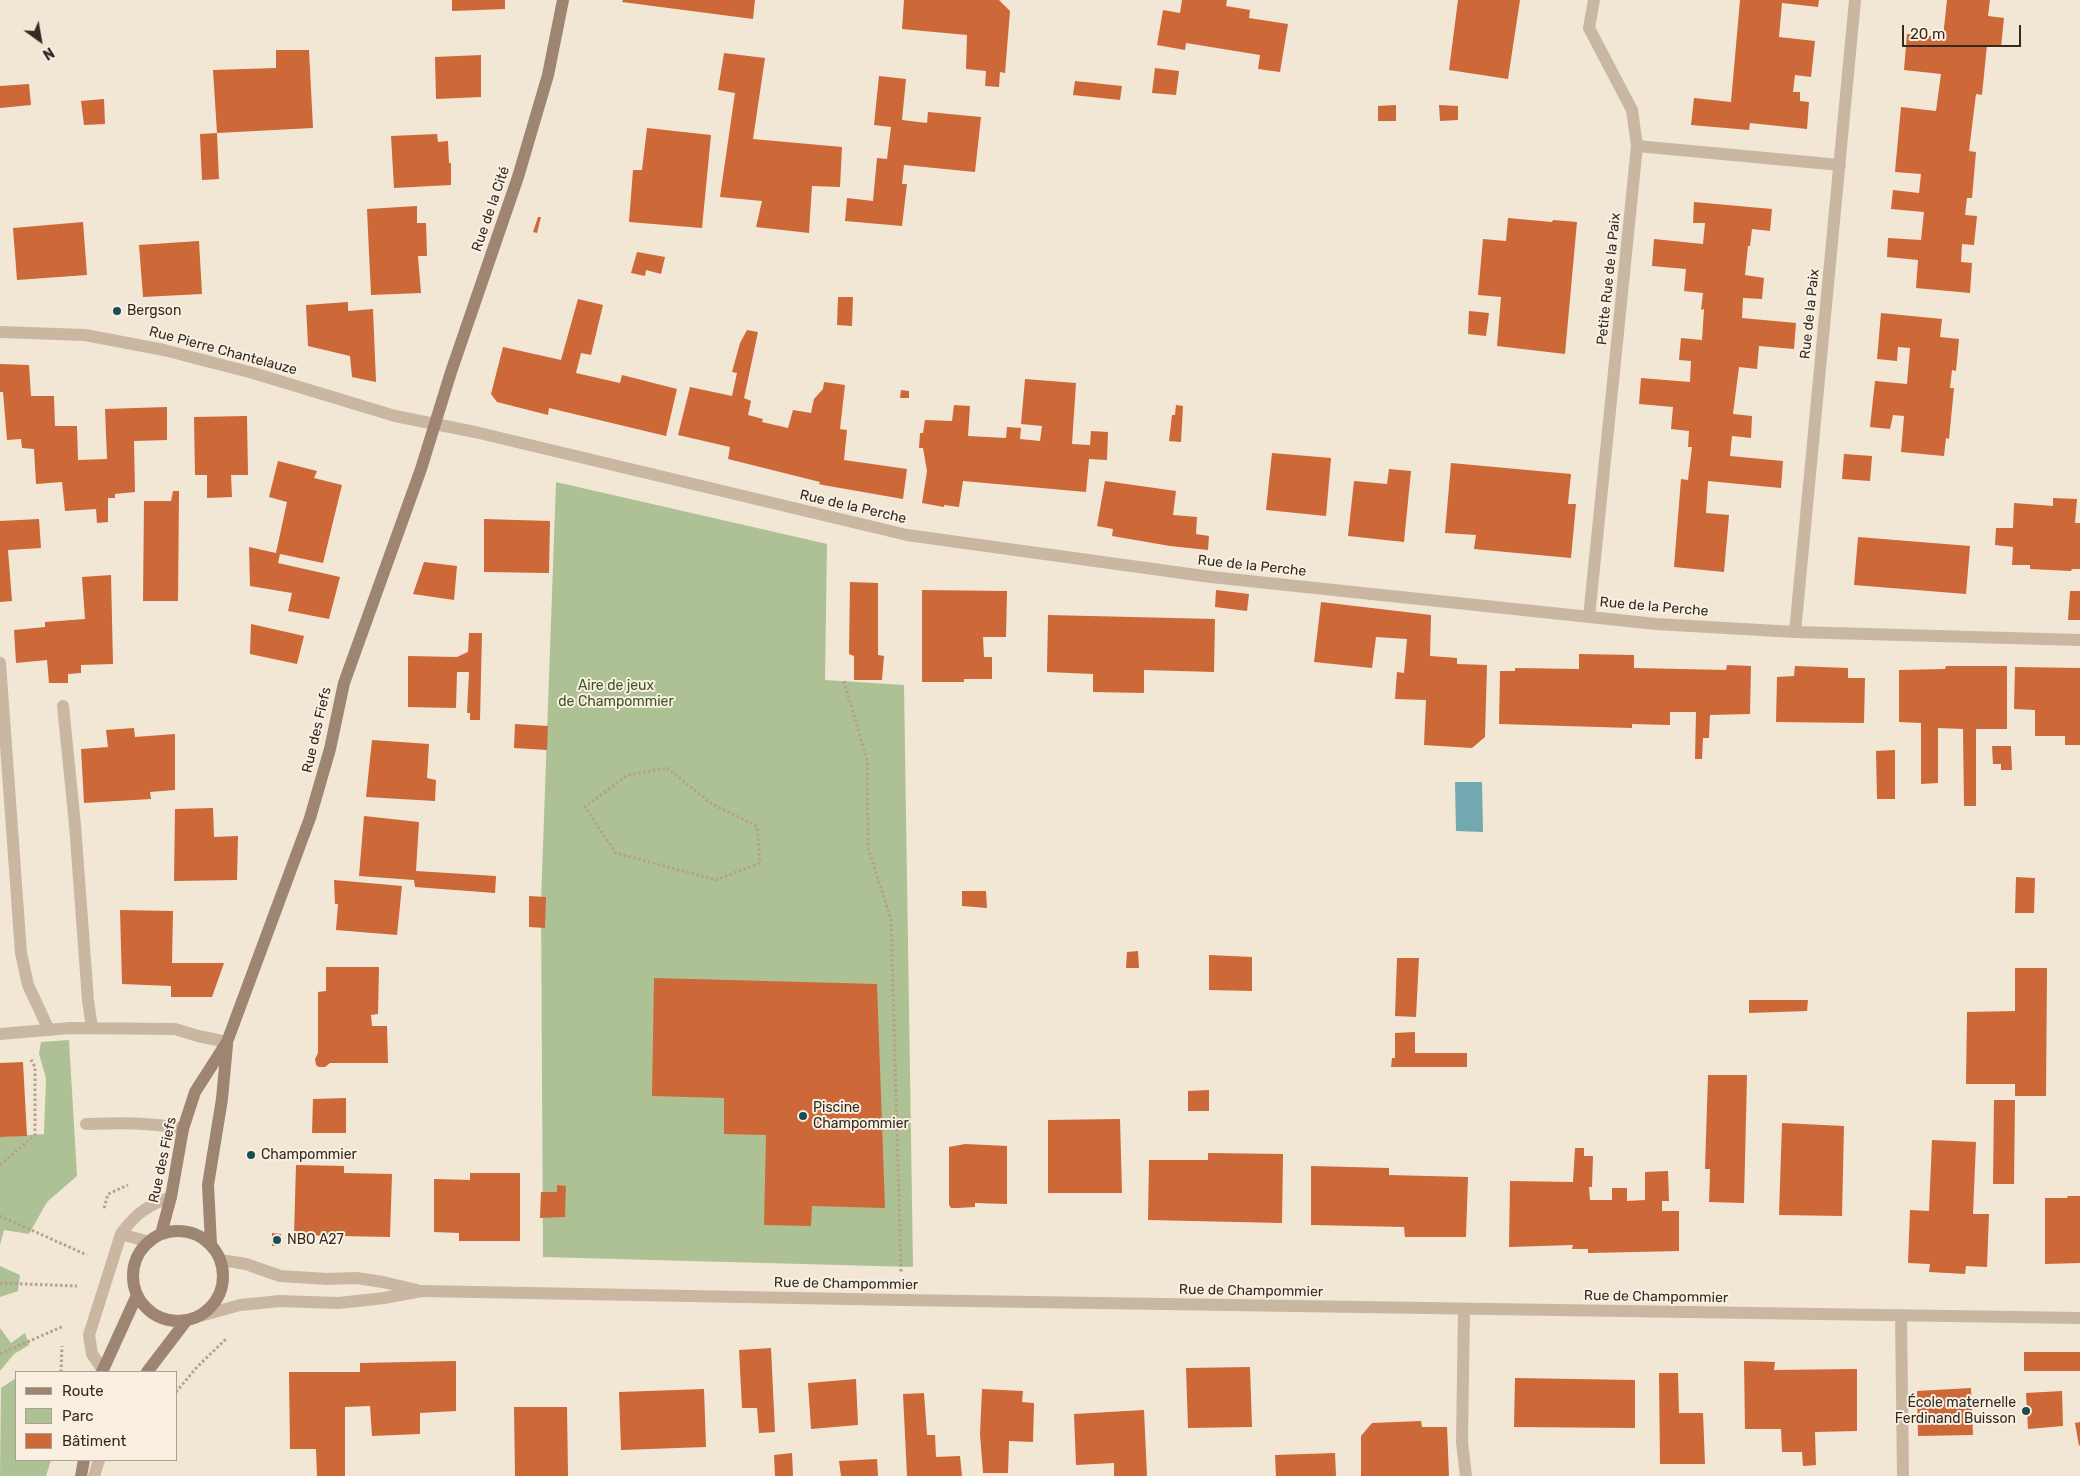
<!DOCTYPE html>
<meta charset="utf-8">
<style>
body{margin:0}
#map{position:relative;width:2080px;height:1476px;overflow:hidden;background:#f2e6d5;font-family:Rubik,sans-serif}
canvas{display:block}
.legend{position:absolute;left:15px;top:1371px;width:162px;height:90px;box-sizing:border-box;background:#faf0e1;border:1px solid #aaa195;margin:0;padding:6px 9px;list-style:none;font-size:15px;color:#332a24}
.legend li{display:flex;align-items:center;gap:10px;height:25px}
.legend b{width:25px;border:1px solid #aaa195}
.north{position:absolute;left:15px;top:15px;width:50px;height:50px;-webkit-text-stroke:4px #faf0e1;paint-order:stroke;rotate:148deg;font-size:14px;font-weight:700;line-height:20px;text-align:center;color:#332a24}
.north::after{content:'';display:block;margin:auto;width:18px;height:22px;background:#332a24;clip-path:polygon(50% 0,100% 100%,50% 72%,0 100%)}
.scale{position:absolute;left:1902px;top:25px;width:119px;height:22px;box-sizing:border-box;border:2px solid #332a24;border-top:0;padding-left:6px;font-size:15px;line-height:18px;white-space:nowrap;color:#332a24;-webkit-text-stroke:4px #faf0e1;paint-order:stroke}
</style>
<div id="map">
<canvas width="2080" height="1476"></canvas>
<ul class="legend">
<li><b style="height:6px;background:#9d8572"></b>Route</li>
<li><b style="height:14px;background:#aec195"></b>Parc</li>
<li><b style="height:14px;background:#cd6838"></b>Bâtiment</li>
</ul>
<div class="north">N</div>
<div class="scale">20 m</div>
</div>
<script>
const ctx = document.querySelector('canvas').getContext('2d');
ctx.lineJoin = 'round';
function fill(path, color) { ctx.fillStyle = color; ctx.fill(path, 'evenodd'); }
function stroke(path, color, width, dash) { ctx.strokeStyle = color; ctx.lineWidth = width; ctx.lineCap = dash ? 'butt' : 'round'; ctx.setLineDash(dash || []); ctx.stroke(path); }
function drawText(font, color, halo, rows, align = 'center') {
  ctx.font = font + ' Rubik,sans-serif'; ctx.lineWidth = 4; ctx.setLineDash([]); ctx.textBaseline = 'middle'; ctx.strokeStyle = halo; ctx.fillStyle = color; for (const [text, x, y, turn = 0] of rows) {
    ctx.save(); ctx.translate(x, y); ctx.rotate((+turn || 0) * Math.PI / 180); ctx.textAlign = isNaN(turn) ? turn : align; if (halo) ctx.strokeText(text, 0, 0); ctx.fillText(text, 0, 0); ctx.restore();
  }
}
fill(new Path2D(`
 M556,482l271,62 -2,136 79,5 9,582 -370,-10 -2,-356z
 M69,1040l8,136 -30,26 -18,32 -25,-4 -4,15v-108l44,-3 2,-56 -7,-24 2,-12z
 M0,1266l20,9 -2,16 -18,6z
 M0,1328l11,15 14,-10 4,12 -15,9 -14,17z
 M16,1378v82h35l-5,16h-46l1,-88z`), '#aec195');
fill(new Path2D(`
 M1455,782h27l1,50 -27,-1z`), '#72a8b0');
fill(new Path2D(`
 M452,0h53v9l-53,2z
 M623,0h132l-2,19 -131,-17z
 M904,0h95l11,11 -5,62 -5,-1 -1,15 -14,-1 1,-15 -20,-2 1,-34 -65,-6z
 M1182,0h45l-1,6 24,4 -1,8 39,6 -8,48 -22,-3 2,-14 -74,-12 -1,7 -28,-5 6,-35 17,3z
 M1458,0h62l-12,79 -59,-9z
 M1740,0h79l-1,7 -36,-4 -3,34 36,4 -4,36 -16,-2 -2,17h7v9l9,1 -2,27 -57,-6 -1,7 -58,-5 3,-27 37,4z
 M1947,0h43l-2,16 16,2 -3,29 -14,-2 -5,50 -6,-1 -7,57 7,1 -4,46h-5l-2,17 12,1 -3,29 -12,-1 -1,18 11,1 -2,30 -54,-5 2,-28 -31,-3 1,-19 33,2 3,-28 -33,-3 2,-19 26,3 2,-19 -26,-2 6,-65 35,4 5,-37 -37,-4 3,-36 36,3z
 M276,50h33l4,78 -96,5 -4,-63 63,-2z
 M724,53l41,5 -12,81 89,8 -2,40 -28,-1 -3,47 -53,-6 6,-26 -42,-4 15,-104 -17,-3z
 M481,55v42l-45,2 -1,-42z
 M1155,68l24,3 -3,24 -24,-2z
 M879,76l27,3 -4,41 25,3 1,-11 53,5 -6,55 -71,-7 -2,19h5l-5,42 -57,-5 2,-23 26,3 4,-43 10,1 4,-32 -17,-2z
 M1075,81l47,5 -2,14 -47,-5z
 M29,84l2,21 -31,3v-22z
 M104,99l1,25 -21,1 -3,-24z
 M1396,105v16h-18v-15z
 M1439,105l19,1v14l-18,1z
 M647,128l64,7 -9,93 -73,-6 4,-52h9z
 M217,133l2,46 -17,1 -2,-46z
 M437,134l1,8 10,-1 1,22h2v22l-57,3 -3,-52z
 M1694,202l78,7 -2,22 -18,-2 -2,17h-2l-3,29 19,3 -2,21 -19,-1 -1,20 54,5 -2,26 -35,-3 -2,23 -18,-2 -6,47 19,2 -1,22 -19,-2 -2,20 53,5 -2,27 -73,-7 -2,32 23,2 -5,57 -50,-5 7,-88 7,1 4,-33h-4l1,-16 -18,-2 2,-22 -34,-3 2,-26 49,4 1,-21 -12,-1 2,-22 21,2 2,-31 -3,1 2,-17 -19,-2 2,-22 -34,-3 2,-27 49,5 2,-21h-12z
 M417,206v17h9l1,33h-9l3,37 -50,2 -4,-86z
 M538,217h3l-4,16 -4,-1z
 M1508,218l44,4 1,-2 24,2 -12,132 -68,-8 4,-49 -23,-2 5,-56 23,2z
 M83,222l4,53 -70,5 -4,-52z
 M199,241l3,53 -59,3 -4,-52z
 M637,252l28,5 -4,17 -15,-4 -1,6 -14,-3z
 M838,297h15l-1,29 -15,-1z
 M578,299l25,6 -12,50 -10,-2 -5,20 44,10 2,-8 55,14 -11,47 -117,-28 -1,7 -51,-13 -6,-8 12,-47 58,13z
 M348,302v9l25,-2 3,73 -24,-5 -2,-21 -42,-10 -2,-41z
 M1469,311l20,2 -3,23 -18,-2z
 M1881,313l61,6 -2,18 19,2 -3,32 -4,-1 -2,18h4l-5,51 -3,-1 -2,18 -43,-4 3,-36 -11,-1 -3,14 -20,-2 5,-46 32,3 3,-36 -12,-1 -1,14 -20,-2z
 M747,330l11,2 -14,66 7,3 -3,14 15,4 -1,3 26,6 5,-18 18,3 3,-14 9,-10 1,-7 21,3 -5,44 7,1 -3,30 63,9 -4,30 -80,-14 -4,-1 1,-2 -92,-23 2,-12 -52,-12 12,-48 42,9 5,-23 -5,-1 8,-29z
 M0,364l29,1 2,31h23l1,30h22l1,34 29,-1 -2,-50 62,-2v33l-33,1 1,51 -20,2v4h-7v24l-11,1 -1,-14 -31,2 -3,-29 -26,2 -2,-35 -12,-1 -1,-9 -14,1 -4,-48h-3z
 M1025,379l51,4 -4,61 18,1 1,-14 17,1 -1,28 -18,-1 -3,33 -123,-11 -4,26 -15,-2v2l-22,-4 5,-32 -4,-23h-4l1,-15h3l2,-13 27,1 2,-16 16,1 -2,30 38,2 1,-11 14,1 -1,11 20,2 2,-15 -21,-2z
 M901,390l8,1v7h-9z
 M1176,405l7,1 -2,36 -12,-1 3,-26h3z
 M247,416l1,59h-17l1,22 -25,1v-23h-12l-1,-58z
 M1272,453l59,5 -5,58 -60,-6z
 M1844,454l28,2 -2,25 -28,-2z
 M278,461l39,10 -3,7 28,7 -19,78 -43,-9 -2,9 62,14 -11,42 -41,-8 4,-18 -42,-7 -1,-39 27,6 11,-51 -18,-5z
 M1451,463l120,11 -3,30h8l-5,54 -97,-9 2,-14 -31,-2z
 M1389,469l22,2 -7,71 -56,-6 6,-55 33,3z
 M1105,481l71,10 -3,24 24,2 -1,17 13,2 -1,14 -38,-4 -58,-10 1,-7 -16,-3z
 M173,491h6l-1,110h-35l1,-100h27z
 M2053,498l24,1 -2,24h5v46h-8l-1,2 -41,-2v-4h-18l1,-18 -18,-2 1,-17h17l1,-25 39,3z
 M39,519l2,29 -33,2 4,51 -12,1v-81z
 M484,519l66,2 -1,52 -65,-1z
 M1858,537l112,9 -4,48 -112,-9z
 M424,562l33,4 -3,34 -41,-6z
 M111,575l2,89 -32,1v8l-13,1v9h-19l-2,-23 -31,3 -2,-33 31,-3v-5l40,-3 -3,-42z
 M850,582l28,1v72l6,1 -2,24h-28v-24l-5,-2z
 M922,590l85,1 -1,46h-23l1,20h8v22h-28v3h-42z
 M1216,590l33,4 -2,17 -32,-4z
 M2070,591h10v29h-12z
 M1321,602l110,13 -1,41 27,2v6l30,1 -2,72 -13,11 -48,-3 2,-45 -31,-1 2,-27 7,1 3,-34 -31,-2 -4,31 -58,-6z
 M1048,615l167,4 -1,53 -70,-2v23l-51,-1v-18l-46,-2z
 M251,624l53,12 -7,28 -47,-10z
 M469,633h13l-2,87h-10v-7h-3l2,-41h-12l-1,36 -48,-1v-51l49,1 11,-5z
 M1579,654l55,1v13l92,2 1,-5 24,1 -1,48 -40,1 -1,23h-6l-1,21h-7l1,-47h-26v13l-38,-1v4l-133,-4 1,-53h15v-3l64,1z
 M1795,666l53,2v10h17l-1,45 -88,-1 1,-45 17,-1z
 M1946,666h61v63h-31v77h-12l-1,-77 -25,-1v55l-17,1v-61l-22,-1v-52l46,-1z
 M2015,667l65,1v77h-15v-9h-30v-26l-21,-1z
 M515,724l33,2 -1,24 -33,-2z
 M134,728l1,9 40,-3v56l-25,2 1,7 -67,4 -3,-54 27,-2 -2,-17z
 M372,740l57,4 -2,34 9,2 -1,21 -69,-4z
 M1992,746h19l1,24h-11v-6h-8z
 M1895,750v49h-18l-1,-48z
 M213,808l1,29 24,-1 -1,44 -63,1 1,-72z
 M364,816l55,6 -3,49 80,5 -1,17 -80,-6 -1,-7 -55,-4z
 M2016,877l19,1 -1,35h-19z
 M334,880l68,6 -5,49 -61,-5 2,-26h-3z
 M962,891h24l1,17 -25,-2z
 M529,896l17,1 -1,31 -16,-1z
 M120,910l53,1 -1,52h52l-12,34h-41v-11l-49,-2z
 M1138,951l1,17h-13l1,-16z
 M1209,955l43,2v34l-43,-1z
 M1397,958h22l-3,59 -21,-1z
 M326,967h53l-1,47 -7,1 1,11h15l1,37h-58l-5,4h-6l-3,-2 -1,-6 3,-6v-61l8,-1z
 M2015,968h32l-1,128h-31v-12h-49l1,-72 48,-1z
 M654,978l223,6 8,224 -73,-2 -1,20 -47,-1 2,-90 -42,-1v-36l-72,-2z
 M1749,1000h59l-1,11 -58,2z
 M1415,1032v21h52v14h-76l1,-9h3v-25z
 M23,1062l4,74 -27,1v-74z
 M1708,1075h39l-3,128 -35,-1 1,-33h-5z
 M1209,1090v21h-21v-20z
 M346,1098v35h-34l1,-34z
 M1994,1100h21l-1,84h-21z
 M1120,1119l2,74h-74v-73z
 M1782,1123l62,3 -2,90 -63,-1z
 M1932,1140l44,2 -3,72h16l-2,53 -21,-1 -1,8 -36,-2 1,-8 -22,-1 2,-53 19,1z
 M965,1144l42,2v58l-32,-1v4l-18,1h-6l-2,-3v-58z
 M1575,1148h9v8h9l-1,31h-3l1,13h22v-12h15v13l18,-1v-28l23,-1 1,30h-7v10h17v40l-91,2v-4h-16l1,-4 -64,2 1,-66 63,1z
 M1208,1153l75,1 -1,69 -134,-3 1,-60h59z
 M296,1165l48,1v7l48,1 -2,63 -96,-2z
 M1311,1166l78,2v7l79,2 -2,60h-61l-1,-10 -93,-2z
 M470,1173h50v68h-61v-8l-25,-1v-53l36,1z
 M557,1185l9,1 -1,31 -25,1 1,-26h16z
 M2068,1196h12v67l-35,1v-66h22z
 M272,1233l9,1v11l-9,1z
 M771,1348l4,84 -16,1 -2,-25h-15l-3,-58z
 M2024,1352h56v19h-56z
 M456,1361v50l-36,2v21l-48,2 -2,-30 -25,1v69h-28l-1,-27h-26l-1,-77h71v-9z
 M1744,1361l31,1 -1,8 83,-1v62l-42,1 1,33 -13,1 -1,-14h-20l-1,-23h-36z
 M1250,1367l2,60 -64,1 -2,-60z
 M1659,1373h19l1,40h24l2,51h-45z
 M1515,1378l120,2v48l-121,-1z
 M856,1379l2,46 -47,4 -3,-46z
 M1971,1388l2,47 -55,1 -1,-45z
 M704,1389l2,58 -85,3 -2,-58z
 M982,1389l41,2 -1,11 12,1 -1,39 -24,-1 -1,32h-25l-3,-39z
 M2062,1391l1,35 -35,3 -2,-36z
 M924,1393l3,42h8l1,22 24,-1 2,20h-55l-4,-82z
 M514,1407h53l1,69h-53z
 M1144,1410l3,66h-33v-13l-38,2 -2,-51z
 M1421,1421l1,6h25l2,49h-88v-40l11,-13z
 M2080,1422v23l-1,1 -4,-23z
 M792,1453l1,23h-18l-1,-21z
 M1335,1453l1,23h-60l-1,-21z
 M877,1459l1,17h-37l-2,-15z`), '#cd6838');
stroke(new Path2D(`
 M844,681l23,79 1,88 23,71 10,353
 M667,768l45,36 45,22 3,37 -44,17 -100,-27 -31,-46 43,-32z
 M0,1165l35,-30v-68l-5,-9
 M104,1208l4,-14 20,-9
 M0,1216l87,39
 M0,1283l77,3
 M0,1354l64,-28
 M61,1372l1,-26
 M176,1392l21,-25 30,-29`), '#b5a18b', 3, [2.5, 2.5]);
stroke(new Path2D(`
 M0,663l21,290 7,32 21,45
 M63,706l12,119 13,175 4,28
 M86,1124c33,-1 64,-2 97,5
 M121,1234c15,-21 26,-28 50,-37
 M1901,1315l2,161
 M103,1370l-11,-16 -3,-19 32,-101 28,8
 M94,1476l5,-16`), '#cab7a1', 12);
stroke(new Path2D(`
 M1594,0l-5,28 43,82 5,36
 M0,332l85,3 79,15 89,23 142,43 80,16 432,103 304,42 445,47 139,8 285,8
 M1589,617l48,-471 203,19
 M1795,632l60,-632
 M0,1034l70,-6 105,1 23,7 29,6
 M221,1260l25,4 34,12 47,3 29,-1 27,4 34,8
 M1464,1309l-2,133 4,34
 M200,1316l40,-11 40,-4 59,2 45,-5 38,-7 480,9 1178,18`), '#cab7a1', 12);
stroke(new Path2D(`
 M133 1276a45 45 0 1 1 90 0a45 45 0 1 1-90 0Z
 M161,1234l10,-37 12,-68 12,-37 32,-50 83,-224 20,-69 14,-66 77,-214 30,-97 67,-195 30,-102 15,-75
 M211,1244l-3,-59 14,-86 5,-54
 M102,1372l35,-77
 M147,1372l39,-51
 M81,1476l3,-16`), '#9d8572', 12);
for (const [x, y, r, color] of [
 [117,311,5,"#184d56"],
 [803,1116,5,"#184d56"],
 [251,1155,5,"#184d56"],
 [277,1240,5,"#184d56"],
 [2026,1411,5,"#184d56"]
]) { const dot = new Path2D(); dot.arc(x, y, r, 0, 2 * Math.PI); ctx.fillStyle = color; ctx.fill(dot); stroke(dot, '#faf0e1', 2); }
drawText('14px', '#332a24', '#faf0e1', [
 ["Rue de la Cité",491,209,-71],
 ["Petite Rue de la Paix",1609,279,-84],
 ["Rue de la Paix",1810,314,-84],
 ["Rue Pierre Chantelauze",223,351,15],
 ["Rue de la Perche",853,507,13],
 ["Rue de la Perche",1252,566,6],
 ["Rue de la Perche",1654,607,5],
 ["Rue des Fiefs",317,730,-77],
 ["Rue des Fiefs",163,1160,-78],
 ["Rue de Champommier",846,1284,1],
 ["Rue de Champommier",1251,1291,1],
 ["Rue de Champommier",1656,1297,1]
]);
drawText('14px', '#332a24', '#faf0e1', [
 ["Bergson",127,311],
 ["Piscine",813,1108],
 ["Champommier",813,1124],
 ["Champommier",261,1155],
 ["NBO A27",287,1240],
 ["École maternelle",2016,1403,"right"],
 ["Ferdinand Buisson",2016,1419,"right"]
], 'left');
drawText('14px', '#3f5327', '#faf0e1', [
 ["Aire de jeux",616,686],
 ["de Champommier",616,702]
]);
</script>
